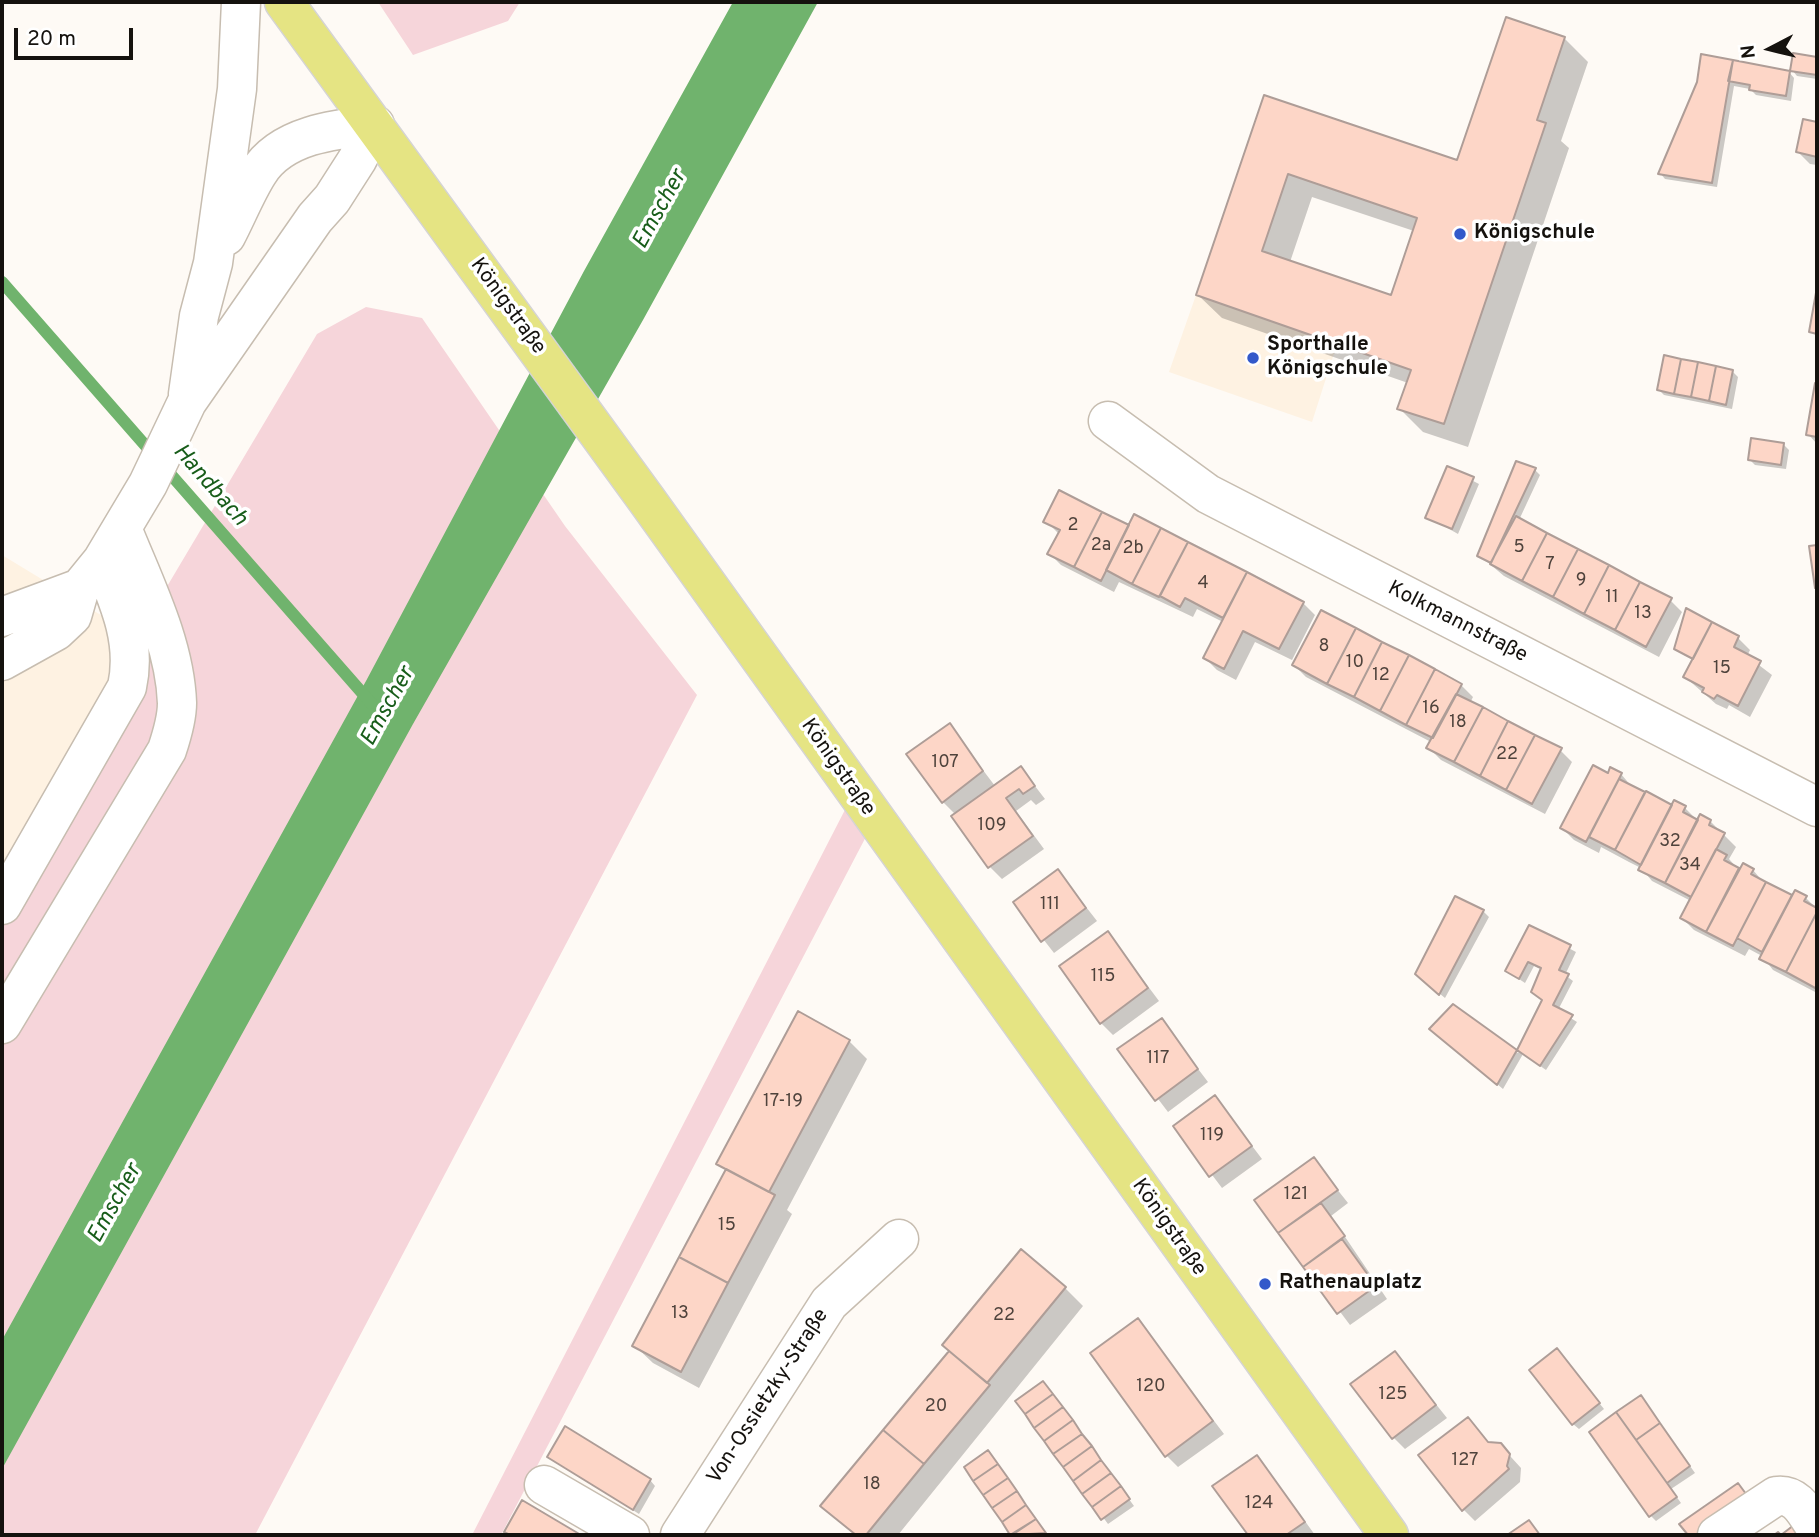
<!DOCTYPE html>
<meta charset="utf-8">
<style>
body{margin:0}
#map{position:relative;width:1819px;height:1537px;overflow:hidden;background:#fefaf5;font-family:Overpass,sans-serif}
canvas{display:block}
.frame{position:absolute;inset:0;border:4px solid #15120e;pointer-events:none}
.north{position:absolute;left:1735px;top:14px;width:70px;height:70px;-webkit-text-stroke:5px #fff;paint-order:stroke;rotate:263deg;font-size:19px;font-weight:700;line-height:28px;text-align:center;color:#15120e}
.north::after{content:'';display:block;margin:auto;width:24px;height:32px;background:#15120e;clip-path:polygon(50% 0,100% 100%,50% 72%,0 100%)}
.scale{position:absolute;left:14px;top:28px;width:119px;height:32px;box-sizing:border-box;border:4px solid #15120e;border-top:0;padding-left:9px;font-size:21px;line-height:24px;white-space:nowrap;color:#15120e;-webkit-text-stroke:5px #fff;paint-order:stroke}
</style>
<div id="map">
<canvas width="1819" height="1537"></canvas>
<div class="frame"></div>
<div class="north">N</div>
<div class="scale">20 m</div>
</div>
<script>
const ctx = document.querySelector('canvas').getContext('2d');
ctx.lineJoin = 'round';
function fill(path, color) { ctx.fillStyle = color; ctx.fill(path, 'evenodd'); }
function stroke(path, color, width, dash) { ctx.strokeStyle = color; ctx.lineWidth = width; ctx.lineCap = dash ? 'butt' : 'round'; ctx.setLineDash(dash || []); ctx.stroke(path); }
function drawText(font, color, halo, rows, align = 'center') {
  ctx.font = font + ' Overpass,sans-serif'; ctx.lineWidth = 7; ctx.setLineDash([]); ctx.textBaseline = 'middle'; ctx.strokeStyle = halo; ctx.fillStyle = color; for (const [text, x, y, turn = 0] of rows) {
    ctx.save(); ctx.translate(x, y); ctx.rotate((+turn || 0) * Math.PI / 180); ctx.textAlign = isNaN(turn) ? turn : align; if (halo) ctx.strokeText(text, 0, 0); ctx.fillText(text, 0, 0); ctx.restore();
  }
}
fill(new Path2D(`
 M1196,295l141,49 -25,78 -143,-50z
 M2,555l135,82 -135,241z`), '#fef2e2');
fill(new Path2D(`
 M378,2h142l-12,19 -95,34z
 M366,307l56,11 143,208 132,169 -442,840h-253v-657l135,-241 180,-303z
 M849,802l21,27 -369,706h-29z`), '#f6d5da');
fill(new Path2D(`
 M733,2h85l-175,318 -230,404 -411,745v-129l364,-659 218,-410z`), '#70b36d');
fill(new Path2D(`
 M1564,38l24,24 -27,79 8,7 -101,299 -45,-15 -24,-24 9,-25 -186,-65 -24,-23 67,-198 194,66zM1312,197l102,34 -22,66 -102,-35z
 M1794,55l23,4v20l-20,-3 -5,-6z
 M1789,72l5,6 -3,23 -35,-6 -6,-6 -16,-3 -17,101 -52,-8 -5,-6 38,-91z
 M1804,121l13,2v42l-7,-1 -12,-12z
 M1732,371l6,6 -6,32 -68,-14 -6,-6z
 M1817,382v62l-9,-10z
 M1783,444l6,6 -3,19 -31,-4 -6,-6z
 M1448,468l31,16 -21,50 -30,-17z
 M1535,470l5,5 -21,45 151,80 12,12 -23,45 -155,-81 -25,-21z
 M1134,516l169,87 12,12 -23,45 -37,-18 -19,38 -19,-10 -12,-12 18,-36 -26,-13 -4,8 -74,-35 -5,10 -53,-27 -12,-12 10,-19 -13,-13 83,6z
 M1711,624l27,14 12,12 -3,6 25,19 -22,42 -21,-12 -2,4 -11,-5 -31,-27 8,-17 -17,-12z
 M1294,665l167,20 12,12 -3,6 90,47 12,12 -27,52 -104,-54 -12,-12 2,-6 -125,-65z
 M949,725l46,61 26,-18 24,31 -9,6 -5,-5 -15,11 28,38 -42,30 -12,-12 -36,-51 2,-1 -13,-13z
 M1621,774l11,13 41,20 12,1 13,13h12l26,26 -7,12 11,12 13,-1 11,13 29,15 12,-1 12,12v84l-44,-23 -11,-14 -13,-7 -4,7 -51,-26 -12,-12 9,-17 -39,-20 -11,-13 -12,-6 -28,-15 -2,6 -25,-13 -12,-12 47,-53z
 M1058,871l39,50 -43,32 -39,-50z
 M1483,911l6,6 -44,81 -22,-18z
 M1529,927l47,25 -11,23 8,6 -15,29 19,12 -31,48 -23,-16 -20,35 -66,-55 16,-28 65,47 25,-52 -1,-31 -8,-4 -9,17 -18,-12z
 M1108,933l51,68 -46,34 -12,-12z
 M1161,1020l47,62 -40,30 -48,-63z
 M849,1041l18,18 -80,151 5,4 -93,174 -46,-25 -19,-18 93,-173 -8,-9z
 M1215,1097l47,62 -40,29 -47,-62z
 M1313,1159l35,44 -17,13 56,83 -37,26 -94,-125z
 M1065,1288l18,18 -185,229h-43l-32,-30 128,-154z
 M1138,1320l86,114 -46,33 -12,-12z
 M1395,1353l52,65 -42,31 -12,-12z
 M1562,1356l42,53 -25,20 -6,-5z
 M1048,1388l86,118 -26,18 -90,-122z
 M1641,1397l54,76 -24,16 10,14 -25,18 -5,-5z
 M1468,1419l22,25 10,1 21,23 -1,14 -45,39 -12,-12z
 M988,1452l6,6 53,77h-34l-47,-67z
 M549,1457l101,23 5,6 -16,28z
 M1256,1458l12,12 47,65h-65l-35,-48z`), '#0003');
stroke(new Path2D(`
 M2,282l369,421`), '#70b36d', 12);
const building = new Path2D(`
 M1506,17l59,20 -28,83 9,3 -102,301 -47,-15 14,-39 -215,-75 68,-200 193,65zM1288,174l129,44 -26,77 -129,-44z
 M1793,53l24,4v18l-27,-4z
 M1701,54l32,6 -21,123 -54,-9 39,-92z
 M1733,60l57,11 -4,25 -37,-6 1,-5 -22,-4z
 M1803,119l14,3v35l-21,-5z
 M1817,287v47l-8,-2z
 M1664,355l17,4 -7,35 -17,-4z
 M1681,359l17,3 -7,35 -17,-3z
 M1698,362l18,4 -7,35 -18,-4z
 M1716,366l17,4 -7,35 -17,-4z
 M1815,383h2v54l-11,-2z
 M1751,438l33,5 -3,22 -33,-5z
 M1516,461l20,7 -45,95 -14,-7z
 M1447,466l27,11 -22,52 -27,-11z
 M1059,490l43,22 -28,55 -27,-13 13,-24 -17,-8z
 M1102,512l27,13 -28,56 -27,-14z
 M1134,514l27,14 -29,56 -26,-14z
 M1516,516l31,17 -25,48 -32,-17z
 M1161,528l27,14 -29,55 -27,-13z
 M1547,533l31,16 -25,48 -31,-16z
 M1188,542l59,30 -24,46 -38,-20 -5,9 -20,-11z
 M1817,545v43h-2l-6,-42z
 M1578,549l31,16 -25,49 -31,-17z
 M1609,565l31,17 -25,48 -31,-16z
 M1247,572l57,30 -25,47 -36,-18 -19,38 -21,-11z
 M1640,582l32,16 -26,49 -31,-17z
 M1686,608l26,14 -19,37 -19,-10z
 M1321,610l35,18 -29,56 -35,-19z
 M1712,622l27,14 -5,11 27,14 -23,45 -21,-11 -3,4 -12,-7 2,-4 -21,-11z
 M1356,628l26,14 -28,55 -27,-13z
 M1382,642l27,13 -29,56 -26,-14z
 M1409,655l26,14 -29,56 -26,-14z
 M1435,669l27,15 -29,54 -27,-13z
 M1456,694l27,13 -29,55 -28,-14z
 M1483,707l25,14 -28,55 -26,-14z
 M1508,721l27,14 -29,55 -26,-14z
 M950,723l33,48 -41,32 -36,-49z
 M1535,735l27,13 -30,56 -26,-14z
 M1593,765l15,8 2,-6 12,6 -36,69 -26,-14z
 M1021,766l14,20 -12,8 -4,-5 -13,9 27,38 -45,32 -37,-52z
 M1619,779l26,13 -30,58 -26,-13z
 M1646,791l26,14 -31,60 -26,-15z
 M1674,800l12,6 -3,6 15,8 -33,63 -27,-13z
 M1700,814l11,6 -2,5 16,8 -34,64 -26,-14z
 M1716,849l11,6 -3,5 15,8 -33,64 -26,-14z
 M1743,863l11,6 -3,5 15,8 -33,64 -27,-14z
 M1058,869l28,39 -45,34 -28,-40z
 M1766,882l26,13 -30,57 -25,-14z
 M1795,890l12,6 -3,5 13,7v4l-31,60 -27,-13z
 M1455,896l29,14 -45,85 -24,-21z
 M1817,912v77l-31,-17z
 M1529,925l42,20 -12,25 10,4 -16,31 20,10 -33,51 -23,-16 25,-50 -11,-8 10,-24 -13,-6 -9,17 -14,-8z
 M1108,931l40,57 -48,36 -41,-58z
 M1453,1004l64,46 -20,35 -68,-56z
 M798,1011l52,29 -81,152 -53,-28z
 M1162,1018l36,51 -43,32 -38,-52z
 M1215,1095l37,51 -43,31 -36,-51z
 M1314,1157l24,33 -60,43 -24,-33z
 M726,1169l49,26 -47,88 -49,-26z
 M1321,1203l24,33 -42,31 -25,-34z
 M1342,1239l34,47 -39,28 -34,-47z
 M1021,1249l45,38 -79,96 -45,-38z
 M679,1257l49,26 -47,89 -49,-26z
 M1138,1318l75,103 -48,36 -75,-104z
 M1557,1348l43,55 -28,22 -43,-55z
 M949,1351l41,34 -66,79 -41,-34z
 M1395,1351l41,54 -44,34 -42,-55z
 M1043,1381l10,13 -28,20 -10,-13z
 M1053,1394l10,13 -29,21 -9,-14z
 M1641,1395l19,28 -24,17 -20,-28z
 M1063,1407l10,13 -29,21 -10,-13z
 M1616,1412l61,85 -28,20 -60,-85z
 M1468,1417l20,25 13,1 9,11 -3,12 2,3 -47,42 -44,-56z
 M1073,1420l9,14 -29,20 -9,-13z
 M1660,1423l30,43 -23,17 -31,-43z
 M565,1426l86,53 -18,31 -86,-53z
 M883,1430l41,34 -58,71h-10l-36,-29z
 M1082,1434l10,12 -29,21 -10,-13z
 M1092,1446l9,14 -28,21 -10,-14z
 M988,1450l10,14 -25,17 -9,-14z
 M1257,1455l48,67 -19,13h-38l-36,-49z
 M1101,1460l10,13 -29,21 -9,-13z
 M998,1464l10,14 -25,17 -10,-14z
 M1111,1473l10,13 -29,21 -10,-13z
 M1008,1478l9,13 -25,17 -9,-13z
 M1738,1483l11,15 -53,37h-8l-9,-11z
 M1121,1486l9,13 -29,21 -9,-13z
 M1017,1491l9,14 -24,17 -10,-14z
 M522,1500l59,35h-71l-6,-3z
 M1026,1505l10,14 -26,16 -8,-13z
 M1036,1519l10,14 -34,2z
 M1529,1520l11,15h-33z
 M1794,1525l7,10h-27l4,-3 3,3z`);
fill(building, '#fdd6c7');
stroke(building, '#ae9d97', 2);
const minor = new Path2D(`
 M226,236c11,-21 20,-44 32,-63 23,-38 77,-44 117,-48
 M188,394l11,-78 14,-53 24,-174 4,-87
 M1108,421l100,73 609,313
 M2,617l78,-29
 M2,661l54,-30 16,-15 8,-28 22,-27 46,-77 39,-82 128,-184 17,-19 25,-39 18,-35
 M2,905l125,-218c10,-45 -8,-85 -25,-126
 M2,1024l165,-274c5,-15 10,-31 10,-47 -2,-60 -33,-120 -55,-175
 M544,1485l86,50
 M680,1535l149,-232 70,-64
 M1717,1535l59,-39c22,-3 30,18 41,34`);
const major = new Path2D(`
 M284,2l362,497 743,1036`);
stroke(minor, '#c7bdb0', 41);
stroke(major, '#d5d4d4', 41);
stroke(minor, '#fff', 38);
stroke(major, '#e5e483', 38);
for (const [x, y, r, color] of [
 [1460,234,7,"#3359ca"],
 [1253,358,7,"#3359ca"],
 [1265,1284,7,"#3359ca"]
]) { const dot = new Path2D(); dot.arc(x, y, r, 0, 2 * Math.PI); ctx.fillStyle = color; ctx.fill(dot); stroke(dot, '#fff', 2.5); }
drawText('18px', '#4f433c', null, [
 ["2",1073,526],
 ["2a",1101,546],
 ["5",1519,548],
 ["2b",1133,549],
 ["7",1550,565],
 ["9",1581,581],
 ["4",1203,584],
 ["11",1612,598],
 ["13",1643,614],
 ["8",1324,647],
 ["10",1355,663],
 ["15",1722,669],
 ["12",1381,676],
 ["16",1431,709],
 ["18",1458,723],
 ["22",1507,755],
 ["107",945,763],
 ["109",992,826],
 ["32",1670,842],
 ["34",1690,866],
 ["111",1050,905],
 ["115",1103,977],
 ["117",1158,1059],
 ["17-19",783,1102],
 ["119",1212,1136],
 ["121",1296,1195],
 ["15",727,1226],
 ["13",680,1314],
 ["22",1004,1316],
 ["120",1151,1387],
 ["125",1393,1395],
 ["20",936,1407],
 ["127",1465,1461],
 ["18",872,1485],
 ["124",1259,1504]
]);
drawText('bold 21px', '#15120e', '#fff', [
 ["Königschule",1474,234],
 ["Sporthalle",1267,346],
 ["Königschule",1267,370],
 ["Rathenauplatz",1279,1284]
], 'left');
drawText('21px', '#15120e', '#fff', [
 ["Königstraße",507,307,54],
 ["Kolkmannstraße",1457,623,27],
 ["Königstraße",837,768,55],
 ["Königstraße",1168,1228,55],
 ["Von-Ossietzky-Straße",769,1397,-57]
]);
drawText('italic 23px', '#185d1a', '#fff', [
 ["Emscher",661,210,-61],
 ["Handbach",209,486,49],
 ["Emscher",389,707,-61],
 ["Emscher",116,1204,-61]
]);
</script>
